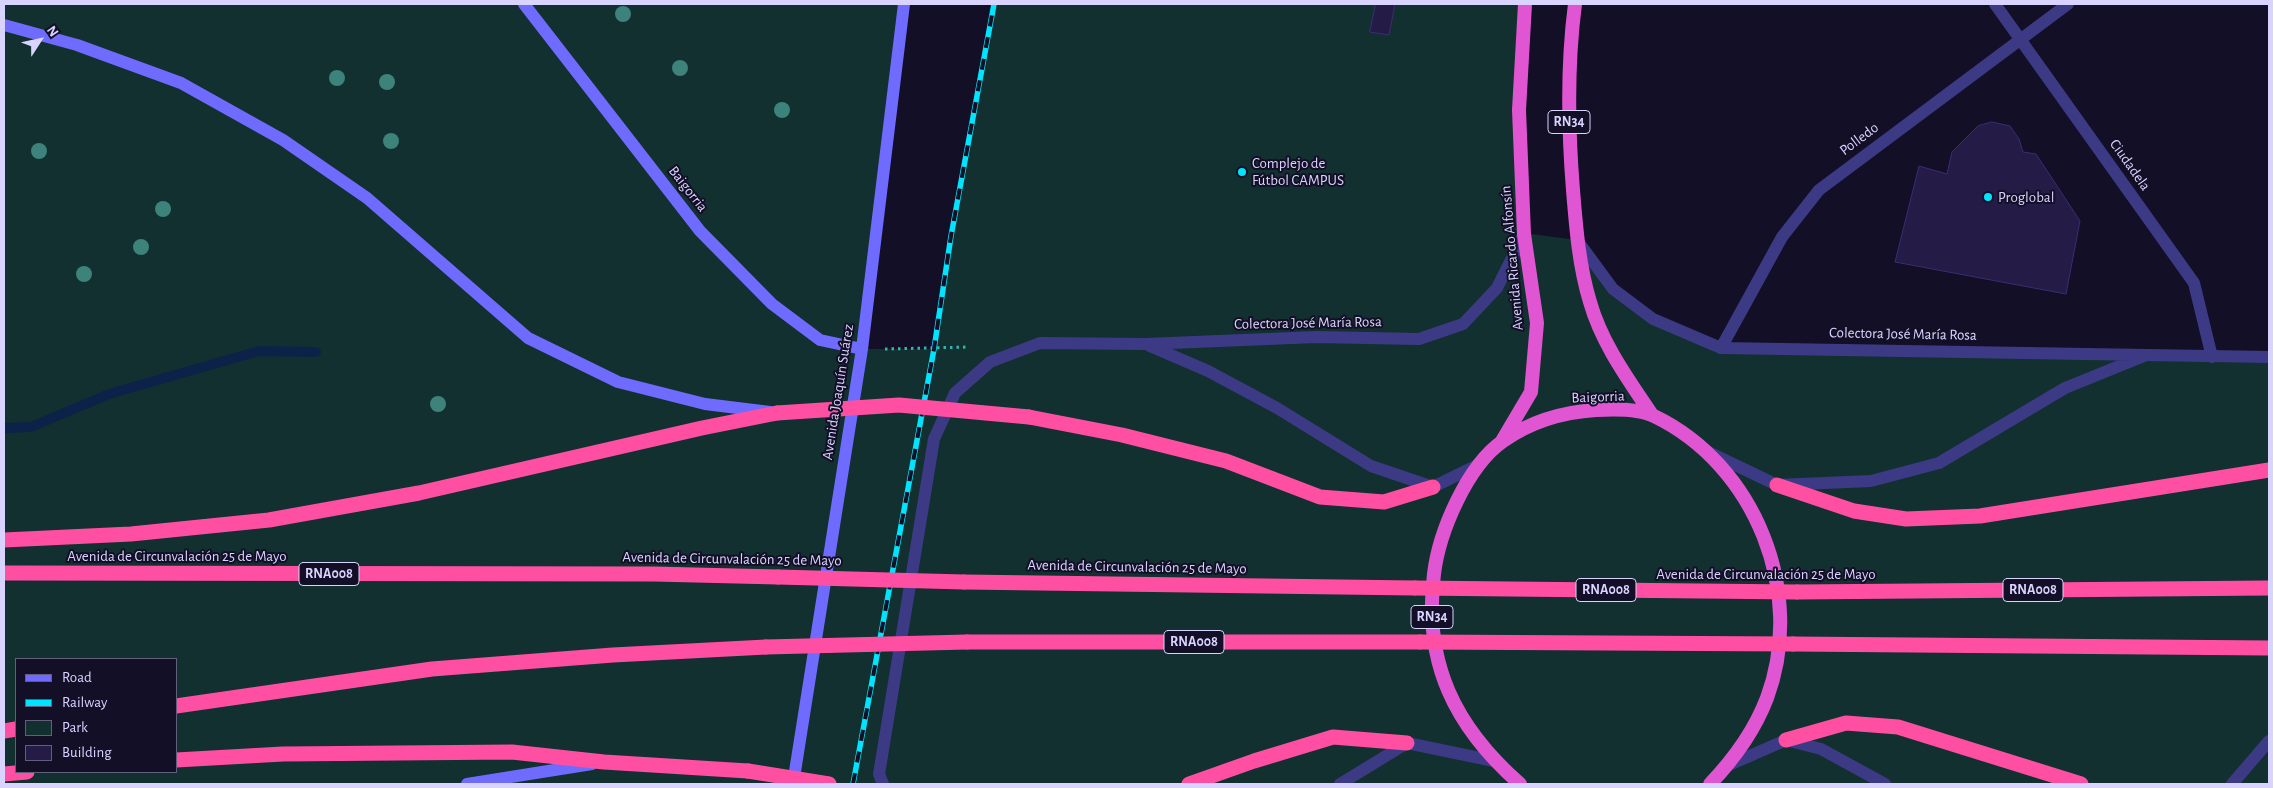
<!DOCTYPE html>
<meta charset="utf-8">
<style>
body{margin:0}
#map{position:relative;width:2273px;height:788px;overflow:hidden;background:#130f26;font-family:"Alegreya Sans",sans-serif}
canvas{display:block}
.frame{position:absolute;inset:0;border:5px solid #d9d4ff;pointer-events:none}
.legend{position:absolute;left:15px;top:658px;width:162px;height:115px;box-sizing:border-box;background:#130f26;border:1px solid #625e7d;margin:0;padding:6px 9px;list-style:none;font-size:15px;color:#d9d4ff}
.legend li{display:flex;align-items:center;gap:10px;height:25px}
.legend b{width:25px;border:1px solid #625e7d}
.north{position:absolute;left:15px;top:15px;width:50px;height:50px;-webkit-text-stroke:4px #130f26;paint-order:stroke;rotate:55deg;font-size:14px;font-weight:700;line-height:20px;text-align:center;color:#d9d4ff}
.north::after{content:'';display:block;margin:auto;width:18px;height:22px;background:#d9d4ff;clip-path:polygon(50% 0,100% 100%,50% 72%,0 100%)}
</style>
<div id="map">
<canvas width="2273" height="788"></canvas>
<div class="frame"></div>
<ul class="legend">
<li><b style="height:6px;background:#6f6bff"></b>Road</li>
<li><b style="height:6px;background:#00e5ff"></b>Railway</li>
<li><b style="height:14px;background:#12302f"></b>Park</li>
<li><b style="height:14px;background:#241b47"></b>Building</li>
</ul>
<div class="north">N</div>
</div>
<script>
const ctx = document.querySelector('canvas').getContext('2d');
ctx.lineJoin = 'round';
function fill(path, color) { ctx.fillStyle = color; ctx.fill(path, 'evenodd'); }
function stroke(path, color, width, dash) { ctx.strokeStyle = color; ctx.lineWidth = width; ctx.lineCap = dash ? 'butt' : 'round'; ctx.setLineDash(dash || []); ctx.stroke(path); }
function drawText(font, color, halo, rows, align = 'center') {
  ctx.font = font + ' "Alegreya Sans",sans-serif'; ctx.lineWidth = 4; ctx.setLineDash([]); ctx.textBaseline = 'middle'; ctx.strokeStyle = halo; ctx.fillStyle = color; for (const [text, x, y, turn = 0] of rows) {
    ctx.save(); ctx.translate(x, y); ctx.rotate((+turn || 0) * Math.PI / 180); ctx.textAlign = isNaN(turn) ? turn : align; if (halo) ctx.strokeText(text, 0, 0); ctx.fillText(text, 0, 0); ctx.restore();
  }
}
fill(new Path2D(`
 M4,4h900l-41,345h71l17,-113 43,-232h531l-1,229 53,7 36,49 40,30 68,29 548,9v427h-2265zM16,659h160v113h-160z`), '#12302f');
stroke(new Path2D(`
 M4,428l27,-1 78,-33 150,-43 57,1`), '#0c2248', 10);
const building = new Path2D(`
 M1376,4h19l-6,31 -19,-3z
 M1992,122l18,4 9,13 4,13 13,2 44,67 -14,73 -171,-32 24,-96 28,8 5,-22 26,-26z`);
fill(building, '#241b47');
stroke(building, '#3b2d73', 1);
stroke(new Path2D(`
 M885,349l84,-2`), '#2fb8b0', 3, [2.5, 4]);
stroke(new Path2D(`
 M1995,4l199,279 18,74
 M1721,348l61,-111 37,-47 249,-186`), '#3d3a85', 12);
stroke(new Path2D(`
 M1577,240l36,49 40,30 68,29 548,9
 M1150,346l58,25 69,37 94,58 62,21 47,-23
 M1706,451l71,34 94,-4 68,-18 126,-75 79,-32
 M1729,765l57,-25 35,9 64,35
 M883,784l-4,-10 55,-335 21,-46 35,-31 50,-19 106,1 170,-7 103,2 44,-15 34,-36 27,-54
 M1340,784l67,-41 87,18
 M2232,784l37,-43`), '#3d3a85', 12);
stroke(new Path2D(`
 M524,4l176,227 72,73 48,36 42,9
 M4,25l73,20 104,38 102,57 84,58 161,140 90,44 87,22 65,8
 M467,784l125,-20
 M793,784l69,-435 42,-345`), '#6f6bff', 12);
stroke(new Path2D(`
 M1575,4c-8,61 -7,124 -2,186 3,37 6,76 17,112 12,42 38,77 62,113
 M1502,441l29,-49 6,-69 -13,-89 -5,-124 6,-106
 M1520,784c-65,-57 -97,-121 -86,-210 5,-42 33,-108 69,-133 27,-19 60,-29 93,-31 17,-1 42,-2 58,6 102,49 152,177 113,282 -13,34 -33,61 -57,86`), '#e055d1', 14);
stroke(new Path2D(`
 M1029,417l93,18 104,26 94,36 64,5 49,-15
 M1777,485l77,26 52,8 74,-3 289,-46
 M4,540l127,-6 138,-14 150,-27 283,-65 75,-15
 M4,573l650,1 124,3
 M964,582l451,6
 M1797,592l472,-4
 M967,642h453
 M1793,644l476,4
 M176,706l256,-37 181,-14 153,-8
 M4,731l12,-2
 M1786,740l60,-17 52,4 183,57
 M176,760l107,-6 229,-2 92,10 144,9
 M4,774l23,-2
 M1189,784l65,-23 79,-24 74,6`), '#ff4fa3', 15);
const rail = new Path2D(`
 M853,784l81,-435 17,-113 43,-232`);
stroke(rail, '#00e5ff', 5.5);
stroke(rail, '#130f26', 4, [11]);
stroke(new Path2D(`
 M777,413l122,-8 130,12
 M778,577l186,5
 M1415,588l382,4
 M1420,642l373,2
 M766,647l201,-5
 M748,771l81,13`), '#ff4fa3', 15);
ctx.fillStyle = '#3d827b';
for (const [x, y] of [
 [623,14],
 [680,68],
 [337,78],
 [387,82],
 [782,110],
 [391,141],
 [39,151],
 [163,209],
 [141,247],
 [84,274],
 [438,404]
]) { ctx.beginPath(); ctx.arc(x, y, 8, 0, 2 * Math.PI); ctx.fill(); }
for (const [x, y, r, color] of [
 [1242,172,5,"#00e5ff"],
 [1988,197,5,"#00e5ff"]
]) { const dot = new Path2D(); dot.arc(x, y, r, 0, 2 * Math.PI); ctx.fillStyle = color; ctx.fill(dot); stroke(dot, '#130f26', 2); }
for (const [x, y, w] of [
 [1569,122,42],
 [329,574,60],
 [1606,590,60],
 [2033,590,60],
 [1432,617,42],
 [1194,642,60]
]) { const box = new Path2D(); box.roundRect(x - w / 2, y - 11.5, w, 23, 4); ctx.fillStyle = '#130f26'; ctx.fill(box); stroke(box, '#d9d4ff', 1); }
drawText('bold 14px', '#d9d4ff', null, [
 ["RN34",1569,122],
 ["RNA008",329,574],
 ["RNA008",1606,590],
 ["RNA008",2033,590],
 ["RN34",1432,617],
 ["RNA008",1194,642]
]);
drawText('15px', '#d9d4ff', '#130f26', [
 ["Polledo",1859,139,-37],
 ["Ciudadela",2130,165,55],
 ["Baigorria",688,189,52],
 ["Avenida Ricardo Alfonsín",1512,258,-95],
 ["Colectora José María Rosa",1308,323,-1],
 ["Colectora José María Rosa",1903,334,1],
 ["Avenida Joaquín Suárez",838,392,-81],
 ["Baigorria",1598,397,-2],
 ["Avenida de Circunvalación 25 de Mayo",177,556],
 ["Avenida de Circunvalación 25 de Mayo",732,559,1],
 ["Avenida de Circunvalación 25 de Mayo",1137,567,1],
 ["Avenida de Circunvalación 25 de Mayo",1766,574]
]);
drawText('15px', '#d9d4ff', '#130f26', [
 ["Complejo de",1252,163],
 ["Fútbol CAMPUS",1252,180],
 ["Proglobal",1998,197]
], 'left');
</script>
